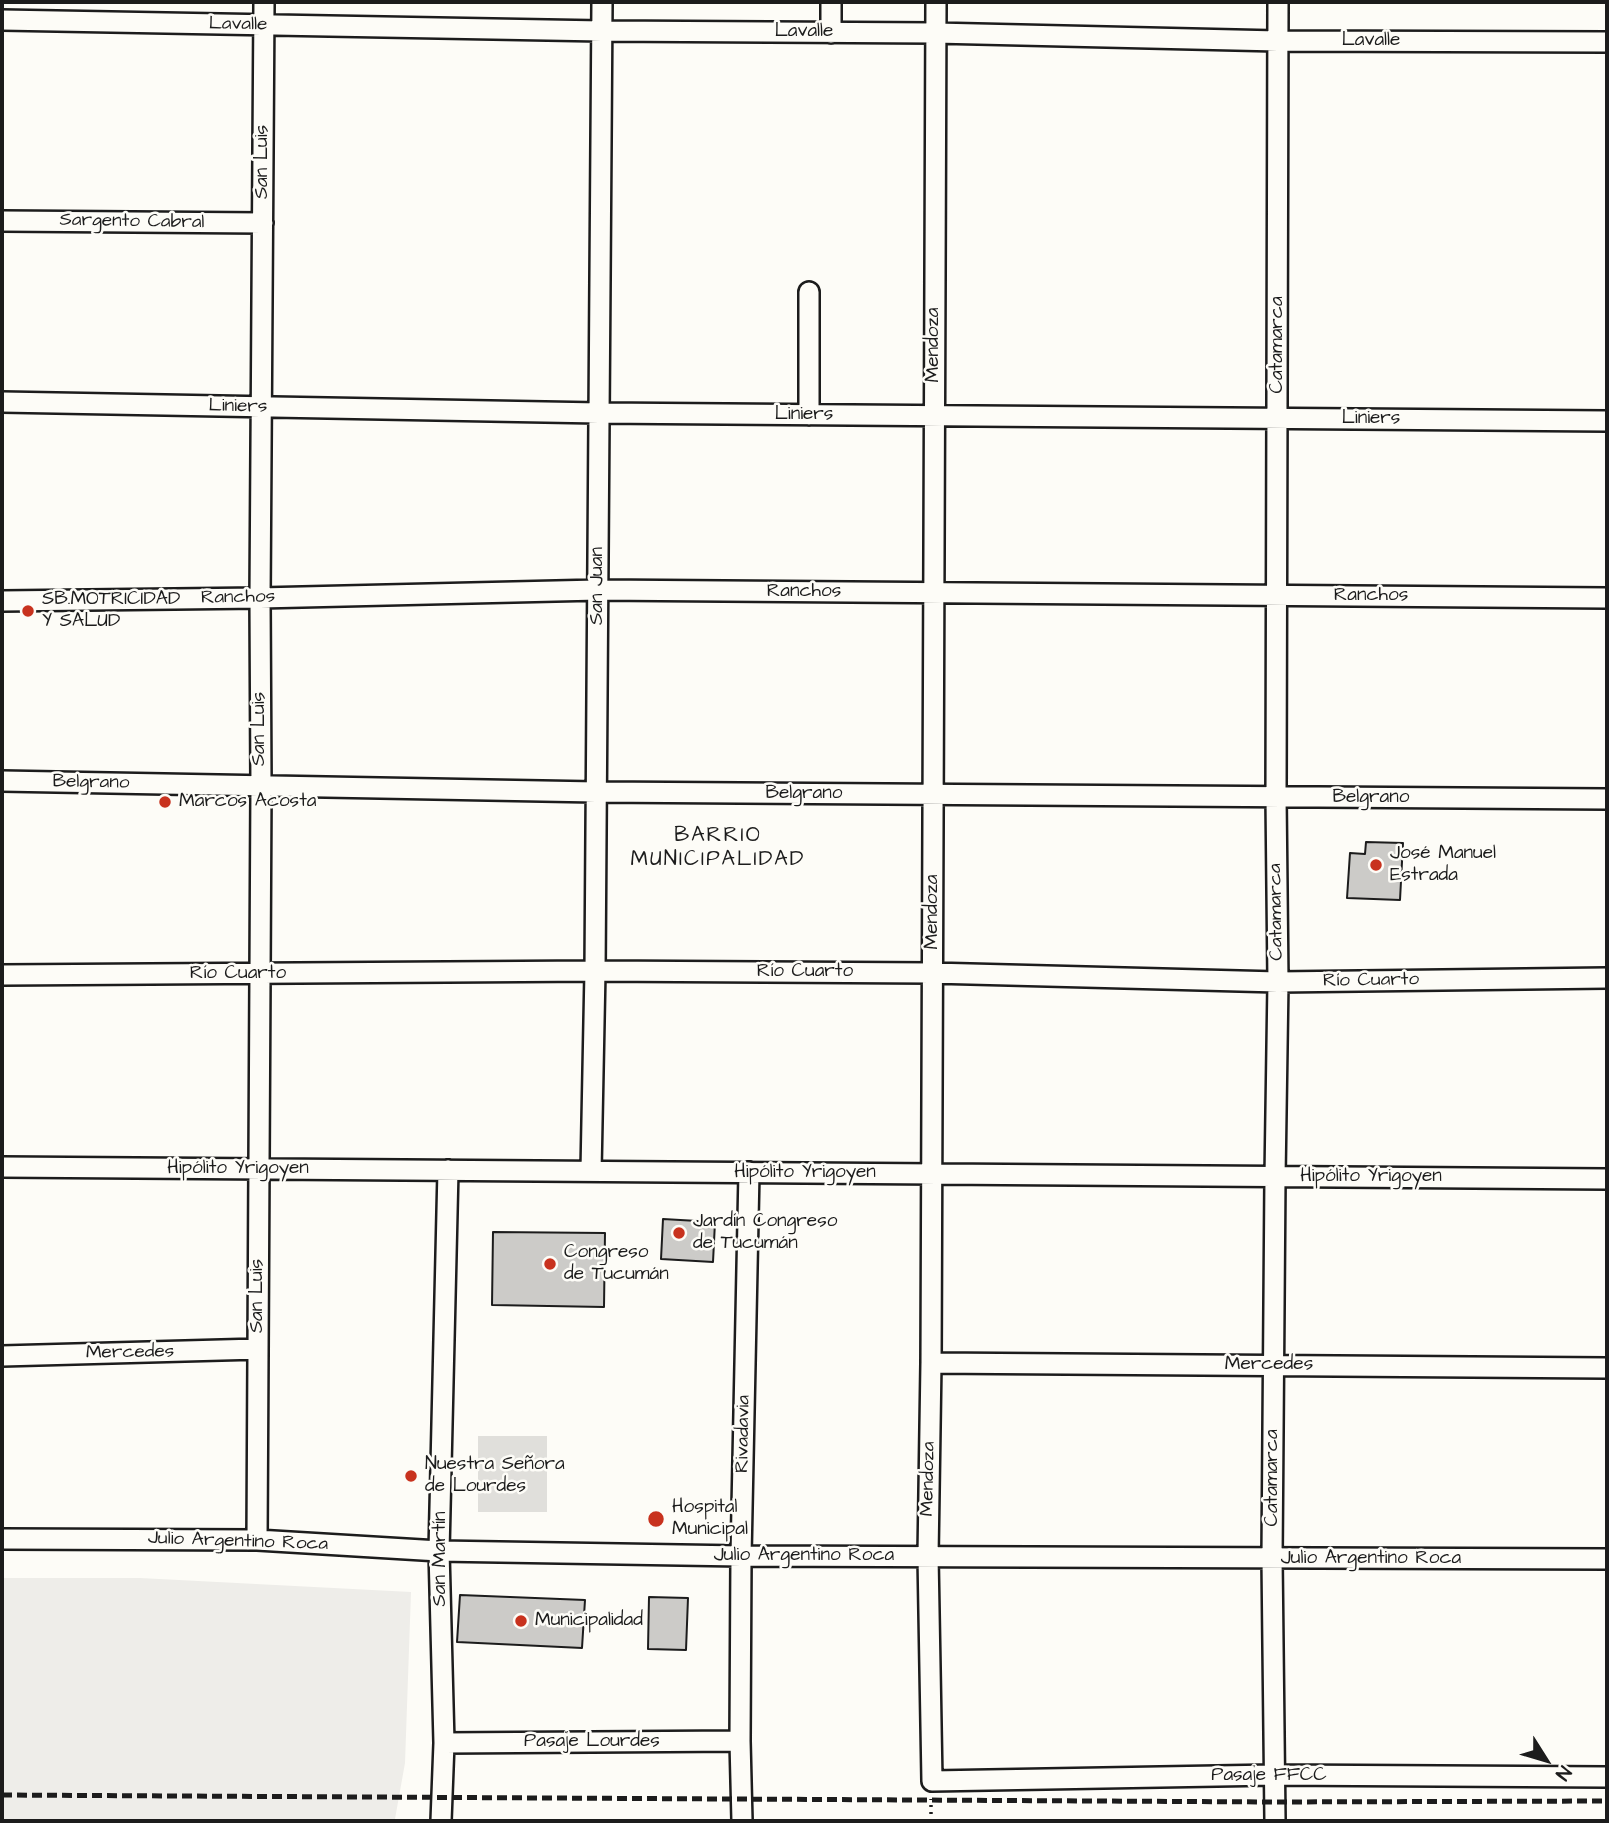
<!DOCTYPE html>
<meta charset="utf-8">
<style>
body{margin:0}
#map{position:relative;width:1609px;height:1823px;overflow:hidden;background:#fdfcf7;font-family:"Architects Daughter",sans-serif}
canvas{display:block}
.frame{position:absolute;inset:0;border:4px solid #1c1c1c;pointer-events:none}
.north{position:absolute;left:1511px;top:1725px;width:70px;height:70px;-webkit-text-stroke:5px #fdfcf7;paint-order:stroke;rotate:127deg;font-size:19px;font-weight:700;line-height:28px;text-align:center;color:#1c1c1c}
.north::after{content:'';display:block;margin:auto;width:24px;height:32px;background:#1c1c1c;clip-path:polygon(50% 0,100% 100%,50% 72%,0 100%)}
</style>
<div id="map">
<canvas width="1609" height="1823"></canvas>
<div class="frame"></div>
<div class="north">N</div>
</div>
<script>
const ctx = document.querySelector('canvas').getContext('2d');
ctx.lineJoin = 'round';
function fill(path, color) { ctx.fillStyle = color; ctx.fill(path, 'evenodd'); }
function stroke(path, color, width, dash) { ctx.strokeStyle = color; ctx.lineWidth = width; ctx.lineCap = dash ? 'butt' : 'round'; ctx.setLineDash(dash || []); ctx.stroke(path); }
function drawText(font, color, halo, rows, align = 'center') {
  ctx.font = font + ' "Architects Daughter",sans-serif'; ctx.lineWidth = 5; ctx.setLineDash([]); ctx.textBaseline = 'middle'; ctx.strokeStyle = halo; ctx.fillStyle = color; for (const [text, x, y, turn = 0] of rows) {
    ctx.save(); ctx.translate(x, y); ctx.rotate((+turn || 0) * Math.PI / 180); ctx.textAlign = isNaN(turn) ? turn : align; if (halo) ctx.strokeText(text, 0, 0); ctx.fillText(text, 0, 0); ctx.restore();
  }
}
fill(new Path2D(`
 M2,1578h138l271,14 -6,171 -10,56 37,2h-430z`), '#eeede9');
fill(new Path2D(`
 M478,1436h69v76h-69z`), '#e0dfdb');
const building = new Path2D(`
 M1366,842l37,1 -3,57 -53,-2 3,-45 15,1z
 M663,1219l52,3 -2,40 -52,-3z
 M493,1232l112,1 -1,74 -112,-2z
 M460,1595l125,5 -3,48 -125,-6z
 M649,1597l39,1 -2,52 -38,-1z`);
fill(building, '#cccbc8');
stroke(building, '#1c1c1c', 2);
const minor = new Path2D(`
 M831,2v31
 M936,2l-5,1361 -3,193 4,225 342,-6 333,2
 M2,20l600,11 333,2 343,8 329,1
 M2,221l261,2
 M2,402l597,11 1008,8
 M809,415v-123
 M2,601l258,-3 338,-8 1009,8
 M2,781l594,11 1011,7
 M2,975l593,-4 337,2 346,9 329,-4
 M2,1167l1605,12
 M591,1171l4,-200 7,-969
 M2,1356l256,-7
 M931,1363l676,5
 M2,1539l255,1 182,11 302,5 866,3
 M257,1540l4,-754 -1,-188 4,-596
 M444,1743l296,-2
 M441,1821l3,-78 -5,-192 9,-381
 M742,1821l-2,-80 1,-185 8,-384
 M1275,1821l-3,-263 3,-381 3,-195 -2,-185 2,-795`);
stroke(minor, '#1c1c1c', 24);
stroke(new Path2D(`
 M931,1821v-22`), '#1c1c1c', 3.5, [2, 5]);
stroke(minor, '#fdfcf7', 19);
stroke(new Path2D(`
 M2,1795l1272,7 333,-1`), '#1c1c1c', 5, [10, 5]);
for (const [x, y, r, color] of [
 [28,611,7,"#c8321e"],
 [165,802,7,"#c8321e"],
 [1376,865,7,"#c8321e"],
 [679,1233,7,"#c8321e"],
 [550,1264,7,"#c8321e"],
 [411,1476,7,"#c8321e"],
 [656,1519,9,"#c8321e"],
 [521,1621,7,"#c8321e"]
]) { const dot = new Path2D(); dot.arc(x, y, r, 0, 2 * Math.PI); ctx.fillStyle = color; ctx.fill(dot); stroke(dot, '#fdfcf7', 2.5); }
drawText('19px', '#1c1c1c', '#fdfcf7', [
 ["Lavalle",238,25,1],
 ["Lavalle",804,32],
 ["Lavalle",1371,41],
 ["San Luis",263,162,-90],
 ["Sargento Cabral",132,222,1],
 ["Mendoza",934,345,-90],
 ["Catamarca",1278,345,-90],
 ["Liniers",238,407,1],
 ["Liniers",804,415],
 ["Liniers",1371,419],
 ["San Juan",598,586,-90],
 ["Ranchos",804,592],
 ["Ranchos",1371,596],
 ["Ranchos",238,598,-1],
 ["San Luis",260,729,-90],
 ["Belgrano",91,783,1],
 ["Belgrano",804,794],
 ["Belgrano",1371,798],
 ["Mendoza",933,912,-90],
 ["Catamarca",1277,912,-91],
 ["Río Cuarto",805,972],
 ["Río Cuarto",238,974],
 ["Río Cuarto",1371,981,-1],
 ["Hipólito Yrigoyen",238,1169],
 ["Hipólito Yrigoyen",805,1173],
 ["Hipólito Yrigoyen",1371,1177],
 ["San Luis",258,1296,-90],
 ["Mercedes",130,1353,-1],
 ["Mercedes",1269,1365],
 ["Rivadavia",744,1434,-89],
 ["Catamarca",1273,1478,-90],
 ["Mendoza",929,1479,-89],
 ["Julio Argentino Roca",238,1542,2],
 ["Julio Argentino Roca",804,1556],
 ["San Martín",441,1559,-90],
 ["Julio Argentino Roca",1371,1559],
 ["Pasaje Lourdes",592,1742],
 ["Pasaje FFCC",1269,1776]
]);
drawText('19px', '#1c1c1c', '#fdfcf7', [
 ["SB.MOTRICIDAD",42,600],
 ["Y SALUD",42,622],
 ["Marcos Acosta",179,802],
 ["José Manuel",1390,854],
 ["Estrada",1390,876],
 ["Jardín Congreso",693,1222],
 ["de Tucumán",693,1244],
 ["Congreso",564,1253],
 ["de Tucumán",564,1275],
 ["Nuestra Señora",425,1465],
 ["de Lourdes",425,1487],
 ["Hospital",672,1508],
 ["Municipal",672,1530],
 ["Municipalidad",535,1621]
], 'left');
ctx.letterSpacing = '2px';
drawText('21px', '#1c1c1c', '#fdfcf7', [
 ["BARRIO",718,837],
 ["MUNICIPALIDAD",718,861]
]);
ctx.letterSpacing = '0px';
</script>
